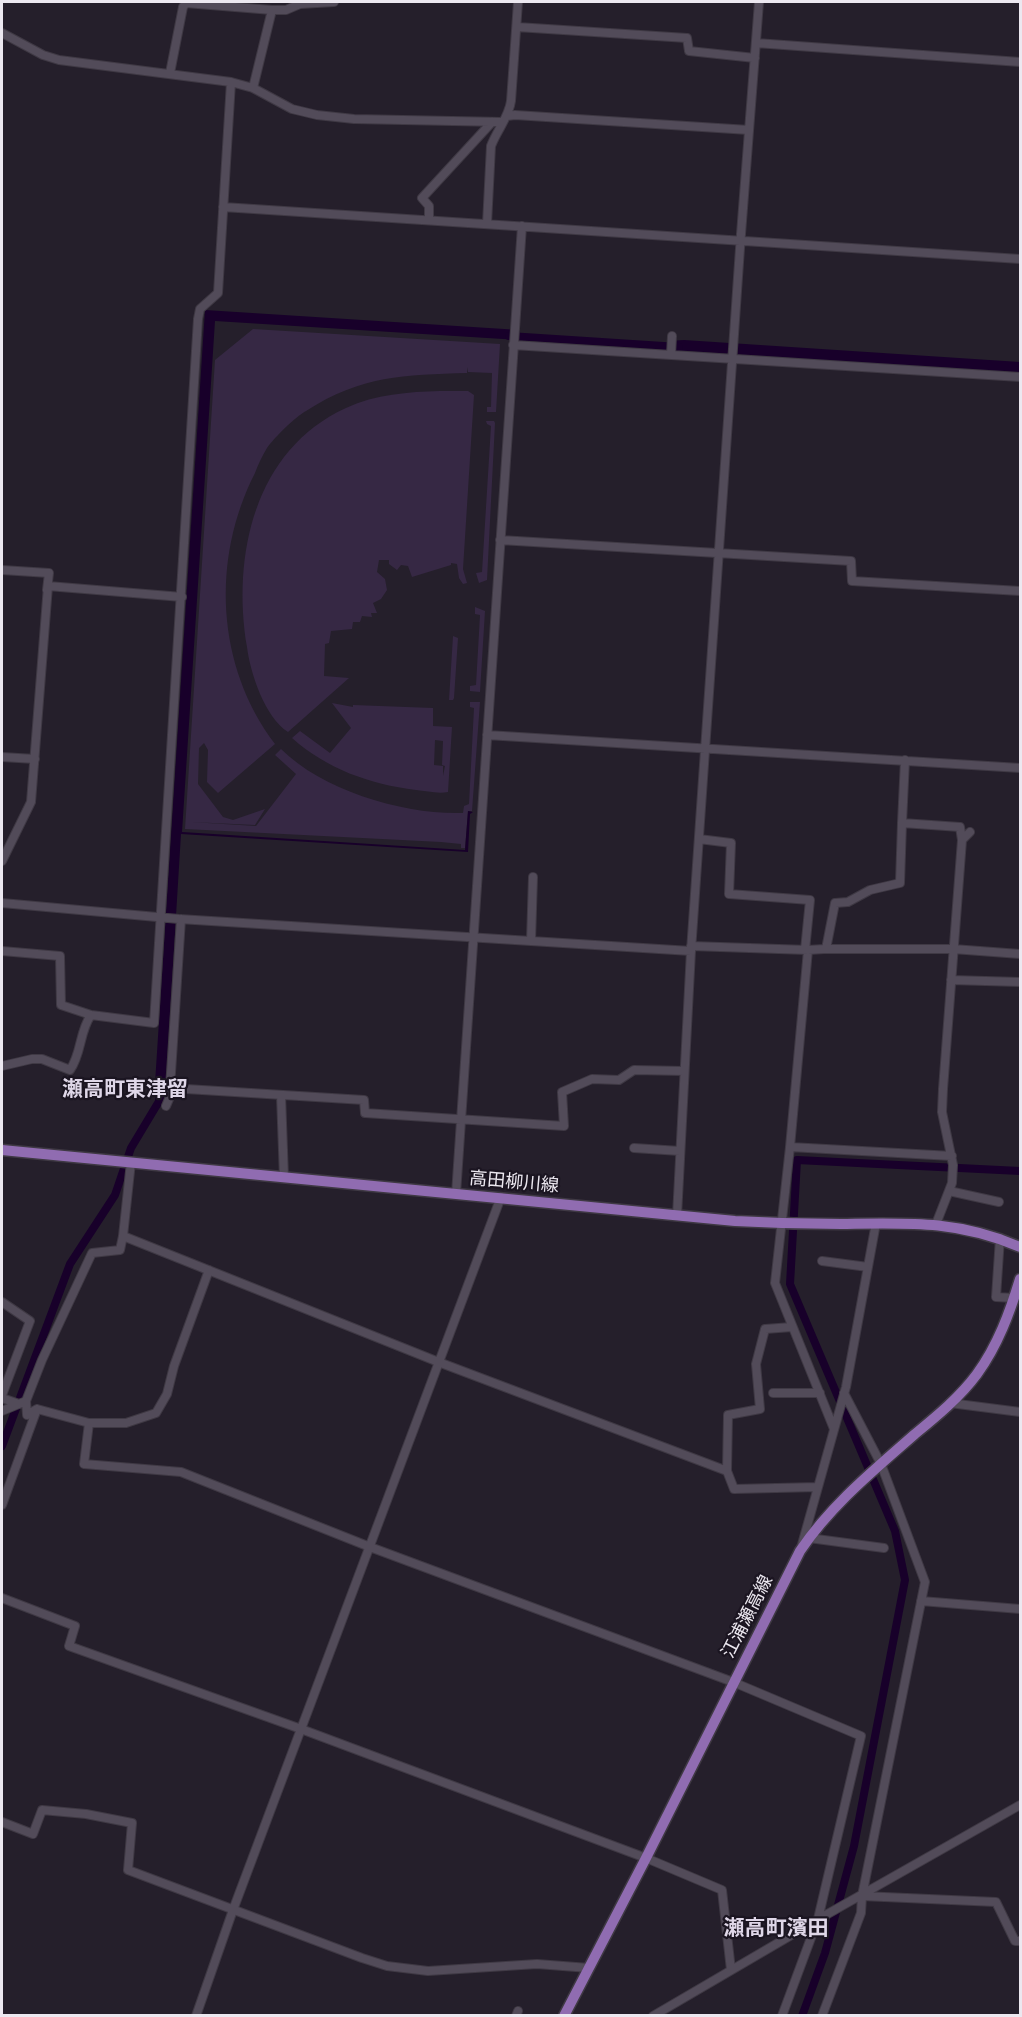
<!DOCTYPE html>
<meta charset="utf-8">
<style>
body{margin:0}
#map{position:relative;width:1022px;height:2017px;overflow:hidden;background:#251f2b;font-family:"DejaVu Sans",sans-serif}
canvas{display:block}
.frame{position:absolute;inset:0;border:3px solid #ece8f0;pointer-events:none}
</style>
<div id="map">
<canvas width="1022" height="2017"></canvas>
<div class="frame"></div>
</div>
<script>
const ctx = document.querySelector('canvas').getContext('2d');
ctx.lineJoin = 'round';
function fill(path, color) { ctx.fillStyle = color; ctx.fill(path, 'evenodd'); }
function stroke(path, color, width, dash) { ctx.strokeStyle = color; ctx.lineWidth = width; ctx.lineCap = dash ? 'butt' : 'round'; ctx.setLineDash(dash || []); ctx.stroke(path); }
function drawText(font, color, halo, rows, align = 'center') {
  ctx.font = font + ' "DejaVu Sans","Noto Sans JP",sans-serif'; ctx.lineWidth = 4.5; ctx.setLineDash([]); ctx.textBaseline = 'middle'; ctx.strokeStyle = halo; ctx.fillStyle = color; for (const [text, x, y, turn = 0] of rows) {
    ctx.save(); ctx.translate(x, y); ctx.rotate((+turn || 0) * Math.PI / 180); ctx.textAlign = isNaN(turn) ? turn : align; if (halo) ctx.strokeText(text, 0, 0); ctx.fillText(text, 0, 0); ctx.restore();
  }
}
fill(new Path2D(`
 M253,329l247,15 -4,68h-9v-5h4l1,-34 -24,-1 -1,-5v6c-63,2 -105,2 -161,38 -11,6 -32,27 -39,37 -5,8 -9,17 -12,25 -44,86 -39,193 20,271l-57,49 -11,-11 1,-32 -4,-7 -5,5 -1,36 25,33 10,3 32,-11 -10,16 -64,-3 65,4 40,-52 -21,-19 6,-6c42,42 124,66 182,64l1,-7 5,-2 5,-96 -4,-1v-5h10l-8,109h-4l-3,37h-4v-4l-20,-2 -256,-13 30,-469z
 M440,391h28l6,4 -11,174 4,14 -4,1 -4,-6 -2,-14 -6,-1v2l-39,12 -4,-11 -7,-1 -4,5 -8,-6v-4h-10l-2,12 8,7 2,11 -6,9 -8,4 4,10h-6l1,4 -10,-1 -2,6h-7l-1,7 -21,2 -2,12 -4,1 -1,32 25,2 -61,54c-23,-14 -38,-60 -41,-85 -15,-91 7,-197 99,-239 30,-14 62,-16 94,-17z
 M486,421h8l1,2 -8,157 -8,3 -3,-10 6,-1 9,-146 -4,-2z
 M475,607l10,4 -5,81 -10,-1v-5l6,-1 4,-70 -5,-1z
 M453,636l5,2 -4,60 -1,2h-4z
 M332,703l21,4v-2l80,3v18l19,1 -4,65c-10,2 -22,-1 -32,-2 -47,-6 -89,-21 -124,-52l8,-7 30,22 21,-25zM435,740l8,1 -1,24 3,1 -2,10v-10l-9,-1z`), '#362844');
fill(new Path2D(`
 M205,310l315,20 -1,10 -304,-19 -33,511 283,18 3,-39 5,1 -3,2 -2,38 -287,-18 -16,262 -6,12 -4,-3v-22z
 M684,340l336,22v11l-338,-22 -14,-2v-8z`), '#18002a');
stroke(new Path2D(`
 M509,336l170,11
 M2,1446l68,-182 45,-69 16,-47 30,-50
 M802,2016l23,-63 29,-107 51,-266 -10,-49 -105,-247 7,-124 223,11`), '#18002a', 8);
const minor = new Path2D(`
 M517,27l170,11 2,13 66,7
 M2,33l41,22 16,5 172,22 22,6 39,21 25,6 37,4 148,3
 M756,43l264,19
 M170,73l13,-66 3,-4 86,7
 M253,88l19,-78h14l14,-6 34,-2
 M507,116l8,-1 234,15
 M223,207l797,52
 M429,220v-14l-7,-8 70,-76
 M487,224l4,-78c6,-16 18,-29 20,-45l7,-99
 M513,345l507,32
 M671,355l1,-19
 M500,540l351,21 1,20 168,10
 M2,570l47,3 -2,17
 M487,735l533,33
 M2,757l33,2
 M905,760l-3,63 58,4 2,13
 M699,839l32,4 -2,51 81,6 -5,50
 M2,861l29,-59 17,-216 134,11
 M2,903l177,16 512,32
 M531,941l2,-64
 M691,946l117,4 16,-1h129l67,5
 M826,949l9,-46 13,-1 22,-12 30,-7 2,-60
 M808,950l-18,197 -15,136 59,146
 M2,951l58,5 1,49 30,10
 M951,980l69,2
 M2,1066l30,-7h10l28,11c12,-17 9,-38 21,-55l63,8 44,-704 2,-10 18,-16 13,-211
 M170,1088l194,12 1,13 199,13 -2,-34 30,-13 27,1 15,-10 50,1
 M281,1095l3,83
 M166,1106l3,-7 1,-11 11,-169
 M790,1147l162,9
 M634,1148l46,3
 M131,1162l-8,74 -3,14 -28,3 -50,107 -16,41 1,14 10,-6 52,14 -5,41 97,8 189,75 363,135 128,54 -43,183 -36,97
 M949,1191l50,11
 M456,1194l66,-968
 M677,1216l14,-265 50,-717 18,-232
 M936,1224l16,-41 1,-18 -11,-53 1,-23 19,-249 8,-8
 M123,1236l318,127 286,108
 M1000,1238l-4,59 18,1
 M822,1261l46,6
 M2,1302l28,19 -28,74
 M792,1327l-27,2 -9,35 4,45 -32,6 -1,56 7,18 84,-2
 M773,1393h47
 M2,1398l17,6
 M950,1403l70,9
 M2,1411l24,-10
 M89,1423h37l30,-10 11,-19 7,-28 35,-96
 M2,1505l35,-96
 M809,1538l75,10
 M801,1548l45,-161 30,-164
 M2,1598l73,28 -6,20 232,83 345,129 76,32 9,80
 M921,1601l99,8
 M2,1822l31,12 9,-24 44,4 46,9 -4,47 234,88 25,8 41,5 109,-7 52,4
 M862,1896l134,6 19,39h5
 M196,2016l37,-106 268,-713
 M516,2016l2,-5
 M653,2016l171,-100 196,-111
 M822,2016l39,-103 1,-17 63,-314 -44,-118 -37,-71`);
const major = new Path2D(`
 M2,1150l733,71c35,2 70,3 106,3 67,-1 116,-4 179,23
 M564,2016l82,-158 154,-307c31,-46 74,-81 115,-117 22,-18 45,-37 62,-60 21,-29 33,-62 43,-95`);
stroke(minor, '#3f3944', 10);
stroke(major, '#3f3944', 13);
stroke(minor, '#524b59', 8);
stroke(major, '#906cb1', 10);
drawText('18px', '#ece8f0', '#1b1521', [
 ["高田柳川線",514,1183,5],
 ["江浦瀬高線",748,1617,-63]
]);
drawText('bold 21px', '#dfd7e8', '#1b1521', [
 ["瀬高町東津留",125,1091],
 ["瀬高町濱田",776,1930]
]);
</script>
